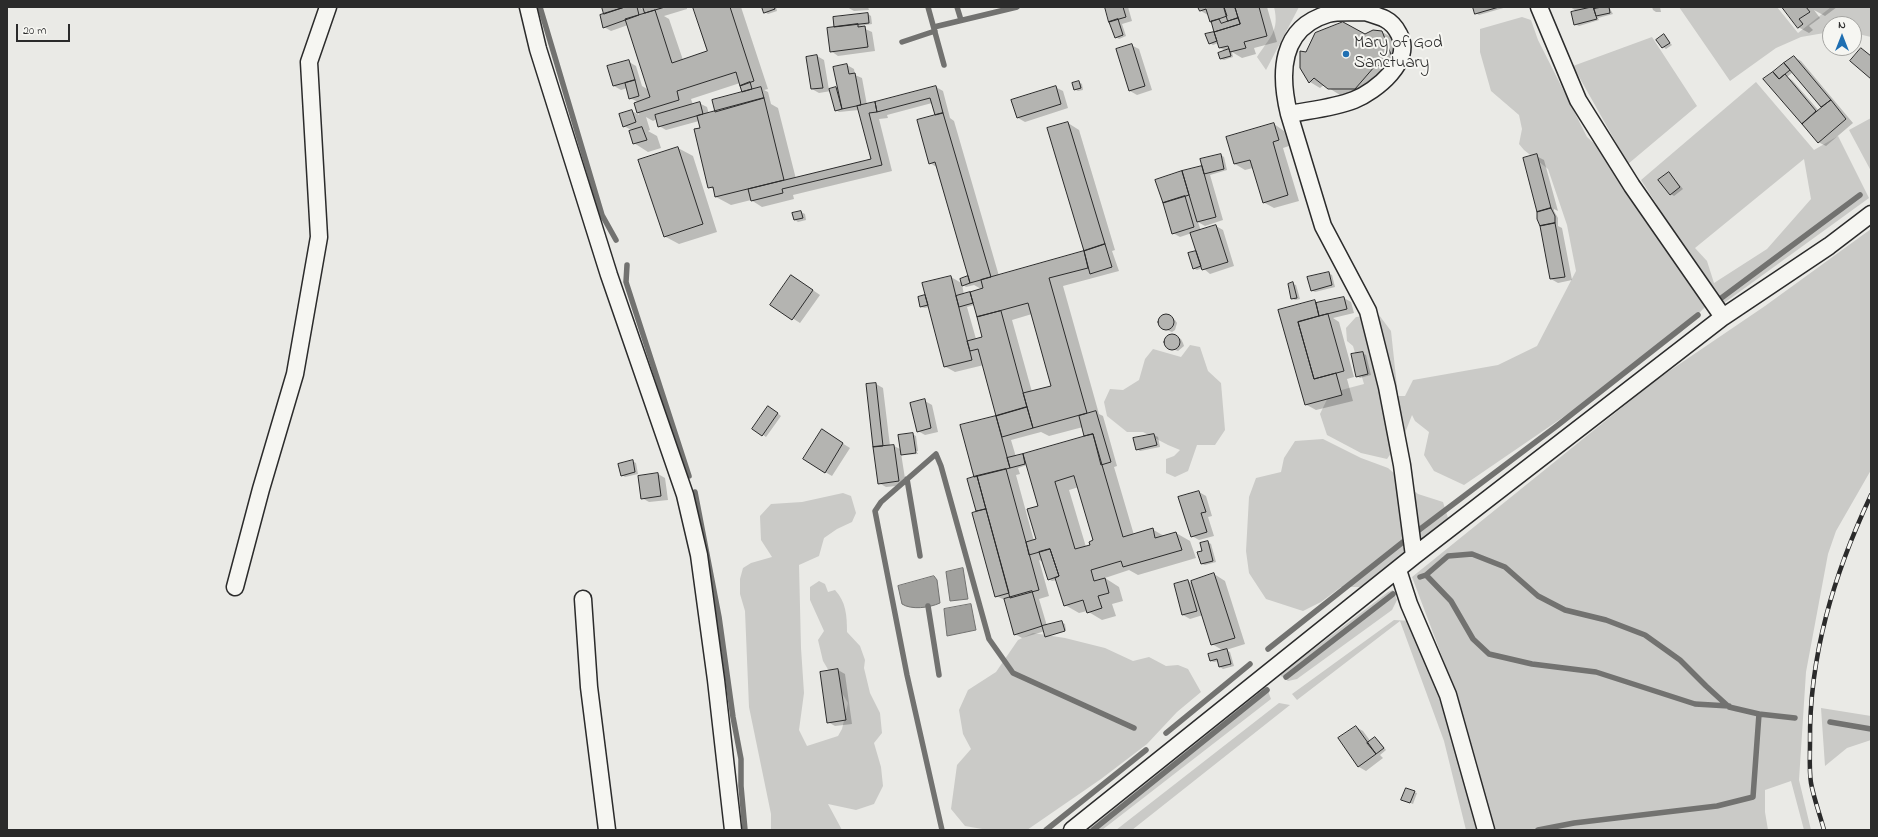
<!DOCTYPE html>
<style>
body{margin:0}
#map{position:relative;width:1878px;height:837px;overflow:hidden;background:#eaeae6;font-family:"Indie Flower",sans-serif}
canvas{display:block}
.frame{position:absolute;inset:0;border:8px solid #2b2b2b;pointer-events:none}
.north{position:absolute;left:1822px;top:16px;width:40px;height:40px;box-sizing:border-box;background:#f6f6f2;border:1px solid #a5a5a2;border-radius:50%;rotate:0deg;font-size:11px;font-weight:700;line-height:16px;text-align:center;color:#2b2b2b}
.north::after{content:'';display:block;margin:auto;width:14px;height:18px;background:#1f6fb2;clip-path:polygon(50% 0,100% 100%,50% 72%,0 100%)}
.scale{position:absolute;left:16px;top:24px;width:54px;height:18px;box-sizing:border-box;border:2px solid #2b2b2b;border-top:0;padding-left:5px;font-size:12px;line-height:14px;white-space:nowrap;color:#2b2b2b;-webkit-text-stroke:3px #f6f6f2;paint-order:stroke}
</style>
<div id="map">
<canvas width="1878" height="837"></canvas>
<div class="frame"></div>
<div class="north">N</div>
<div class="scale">20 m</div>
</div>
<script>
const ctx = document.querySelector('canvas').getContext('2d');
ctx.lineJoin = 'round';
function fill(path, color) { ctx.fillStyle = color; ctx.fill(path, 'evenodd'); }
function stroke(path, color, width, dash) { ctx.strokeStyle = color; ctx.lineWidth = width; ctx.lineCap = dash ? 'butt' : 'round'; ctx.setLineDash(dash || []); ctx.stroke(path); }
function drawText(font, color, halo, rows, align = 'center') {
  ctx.font = font + ' "Indie Flower",sans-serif'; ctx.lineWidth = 4; ctx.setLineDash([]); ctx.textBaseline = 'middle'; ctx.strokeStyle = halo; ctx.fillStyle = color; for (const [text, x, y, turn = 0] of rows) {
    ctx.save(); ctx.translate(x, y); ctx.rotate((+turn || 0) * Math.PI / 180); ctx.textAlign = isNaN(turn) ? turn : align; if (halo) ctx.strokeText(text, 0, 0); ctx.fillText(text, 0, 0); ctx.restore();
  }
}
fill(new Path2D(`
 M1274,7h25l-33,63 -9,-13c12,-19 23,-26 17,-50z
 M1679,7h98l21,26 33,-26h40v30l-17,-4v-9h-24v8l-29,5 -25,11 -46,33z
 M1522,17l9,3 7,20 49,97 11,10 28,36 5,18 26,4 -16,-25 115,-98 58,68 24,-14 31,62 -149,108 -9,-14 -6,15 -25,26 -45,35 -171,117 -30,-14 -10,-16 5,-23 -14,-11 -3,-6 -7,18 -18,26 -26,-6 -34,-18 -7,-21 10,-21 34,-9 -11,-38 -6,-5 -1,-13 10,-11 23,-2 12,16 7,65h7l8,-16 85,-15 39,-19 39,-75 -9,-46 -19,-56 -24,-19 -5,-6 3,-15 -3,-14 -28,-24 -11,-39v-23zM1804,159l7,40 -44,50 -53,34 -7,-22 -12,-13z
 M1652,37l45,69 -69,58 -55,-98z
 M1871,118v53l-22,-41z
 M1871,229v241l-35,61 -8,23 -22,118 -7,108 12,50h-7l-13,-49 -26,9v22l3,18h-274l-17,-67 -28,-88 -37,-98 244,-197 109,-74z
 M1190,345l10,2 8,24 13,12 4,47 -10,15h-18l-9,26 -13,6 -9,-4v-14l8,-3 6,-6 -12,-5 -25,-13h-16l-20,-16 -3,-14 6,-13 13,1 16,-10 6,-21 8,-10 28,8z
 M1323,439l38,19 27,10 30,26 25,8 5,16 -4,9 -24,13 -33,30 -22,17h-24l-20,15 -18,9 -37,-12 -17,-26 -3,-22 3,-54 7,-19 25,-6 3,-14 11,-17z
 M843,493l8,3 5,17 -4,9 -15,7 -13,9 -5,18 -20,9 2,83 3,45 -5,37 8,16 31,-10 4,-7 6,-26 -25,-42 -5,-21 6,-9 -14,-31v-13l9,-6 6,3 3,8 7,-2c11,12 12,25 12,42l13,14 5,14 -1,8 6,25 10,20 2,20 -8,10 7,24 2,19 -9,18 -18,6 -28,-6 14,26h-71v-16l-22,-107 -4,-96 -5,-17v-15l3,-11 8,-5 21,-6 -11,-17 -1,-24 11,-12 31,-2z
 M1393,590l4,10 -5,10 -95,69 -9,2 -7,-5v-2l107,-82z
 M1394,620l17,1 35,89 32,120h-12l-22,-89 -44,-120 -103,79 -5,-6z
 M1033,633l32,5 40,10 28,13 16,-4 17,9 12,-1 10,4 13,23 -24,20 -30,32 -46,35 -74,51h-39l-23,-4 -14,-17 6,-44 14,-16 -8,-15 -4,-24 9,-20 28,-18 22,-32z
 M1266,686l5,13 -169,131h-17z
 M1279,703l11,2 -158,125h-16z
 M1821,708l50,8v24l-24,8 -22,18z`), '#cacac7');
const water = new Path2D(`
 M963,568l5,31 -18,2 -4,-29z
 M934,576l3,4 3,23c-11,5 -29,7 -38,1l-4,-18z
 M971,604l5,26 -29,6 -3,-27z`);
fill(water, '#a1a19e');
stroke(water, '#727270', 1);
fill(new Path2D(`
 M603,7h36l5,3 -1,-3h44v2l-23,7 5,3 14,41 26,-8 -15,-45h47l27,82 -4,1 4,2 3,12 7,4 18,71 76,-19 -13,-50 -20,2 -3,-2 -5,-19 -12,2 -7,-4 5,-33 7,4 5,30 7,-2 3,1 8,-24 7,4 1,6 7,3 5,27 69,-18 7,4 7,27 4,3 45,155 86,-24 -17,-129 11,7 36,120 -3,1 7,20 -56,15 36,128 4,2 14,50 -3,1 20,68 18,-6 12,7 12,-3 14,8 6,17 -58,17 -9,-5 -24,8 14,9 4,14 -11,3 4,12 -14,4 -15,-9 -8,2 -14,-8 -8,-25 -5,1 -3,-2 -6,-17 -4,-2 10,36 -10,3 8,27 14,-4 4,2 1,6 -19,5v2l-2,-6 -23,7 -7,-4 -10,-34 -9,-4 -17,-84 -2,-1 -2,-33 -14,-52 36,-9 -13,-52 -29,7 -11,-6 -15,-59 -4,1 -4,-1 -2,-9 7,-2 25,-19 12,7 6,-6 -31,-110 -8,-5 8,-47 -2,-1 -4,-12 -45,12 1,3 -9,1 13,52 -99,24 1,4 -32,8 -11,-7 -20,5 -15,-8 -1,-7 -6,-3 -10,-66 -33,9 -7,-4 -2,-7 -4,2 -7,-4 4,13 -2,1 9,5 4,12 -13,4 -14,-9 -1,-12 -9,-5 8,-15 7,4 -4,-12 3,-1 -8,-4 -3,-10 -6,2 -7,-4 15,-24 7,4 6,20 7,4 -21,-65 -17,6 -7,-4 2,-13zM740,83l5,9 -29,20 -7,2 -2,-7 -8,-4 -6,2 -2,-6zM962,284l4,3 8,-2 9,5 -19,5zM974,305l9,33 -7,1 -9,-32zM1032,314l20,72 -20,6 -20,-72zM1083,427l2,8 2,1 -71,21 -5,-17 30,-8 8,4zM1027,465l12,42 -1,33 -4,1 -18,-66 4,-1 -2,-6zM1079,487l15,54 -3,5 -5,1 -17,-57z
 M763,7h13l1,4 -9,3 -3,-2z
 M847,7h21l1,3 -15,1z
 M1106,7h22l4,14 -10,3 4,12 -7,3 -3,-2z
 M1200,7h67l10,35 -23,6 2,6 -14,4 -10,-6 1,5 -9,3 -3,-1 5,-8 -6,-3 -2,-5 -5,2 -3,-2 5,-11 -2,-10 -5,-7 -7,-4z
 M1474,7h33l-28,8 -3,-2z
 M1570,7h26v3l13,-3 4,7 -15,4 1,2 -20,6 -4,-2 3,-12z
 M1652,7h8l1,5h-5l-3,-2z
 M1784,7h53l-12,9 -11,-6 6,8 -11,8 4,4 -4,3 -11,-6z
 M868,14l3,2 1,8 -13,2 13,6 3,19 -37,5 -7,-5 7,-23 -3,-2z
 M1382,32l11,6 10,25 -37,32h-26l-16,-10 -4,3 -10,-6 -3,-29z
 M1664,36l8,9 -6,4 -3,-2z
 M1131,45l8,4 13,41 -15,5 -7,-4z
 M1794,57l7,4 52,62 -27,23 -8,-4 -53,-63zM1793,72l30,35 -4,4 -27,-31 -5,-3z
 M1079,82l3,2 1,6 -5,1 -4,-2z
 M1055,87l8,4 5,17 -43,14 -7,-4z
 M1274,124l10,7 5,15 -6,2 16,53 -25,7 -11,-6 -10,-34 -8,2 -10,-6z
 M678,148l15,8 24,76 -38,12 -15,-8z
 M1221,155l3,2 3,13 -17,5 13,45 -18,6 -7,-4 3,9 15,-5 7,4 11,36 -24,8 -7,-6 -6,2 -4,-2 4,-17 -5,-18 -12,4 -7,-4 -17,-53 47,-14z
 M1536,156l8,4 14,51 -4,-2v2l4,7v8l4,2 10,52 -14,3 -7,-4z
 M1669,173l14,16 -9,7 -3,-2z
 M801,212l4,2 1,6 -8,2 -3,-2 -1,-7z
 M1328,273l4,2 3,12 -20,5 -4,-2z
 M798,280l22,15 -20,28 -28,-18z
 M1293,284l3,1 4,14 -5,1 -3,-2z
 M1344,298l7,4 3,11 -21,5 6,4 15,55 -7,2 6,22 -37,9 -11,-6 -26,-94 36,-9 4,3z
 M1165,315l10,5 2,3 -2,7 -3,2 -8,-3 -6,-5 1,-4z
 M1171,335l10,4 2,4 1,3 -6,5 -11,-4 -1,-8z
 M1362,353l4,2 5,20 -11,3 -3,-2z
 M876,384l7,4 7,58h4l8,4 10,-16 4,2 2,15 -14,2v2l-3,-2 5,32 -20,2 -7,-4 -12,-98z
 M925,401l7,4 6,27 -13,3 -7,-4z
 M772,409l9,7 -15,21 -12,-9z
 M829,435l21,13 -18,28 -7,-4z
 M1154,435l4,2 2,10 -20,4 -3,-2 -2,-10z
 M918,453v1l-14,1z
 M632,461l4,2 2,11 -13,3 -3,-2z
 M658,474l7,4 3,22 -19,2 -7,-4z
 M1199,492l7,4 6,20 -4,1 6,19 -15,4 -7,-4z
 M1208,542l3,2 5,18 -11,3 -3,-1 1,-13z
 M1214,574l11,7 20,63 -19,6 4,2 4,14 -11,3 -3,-2 -2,-6 -4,1 -3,-1 13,-10 -12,-7 -9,-29 -13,4 -7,-4 5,-34 5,3z
 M838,670l7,4 7,50 -17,2 -7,-4z
 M1356,727l7,4 8,11 4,-4 3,2 8,10 -6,5 3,3 -17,13 -7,-4 -20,-28z
 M1414,792l3,1 -4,11 -7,-3z`), '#0003');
stroke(new Path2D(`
 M540,7l62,208 14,25
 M928,7l16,58
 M957,7l4,13
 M934,27l83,-20
 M902,42l33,-11
 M627,265l-1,17 63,194
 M1720,299l140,-104
 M907,479l13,77
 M695,492l24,125 14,100 8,42v27l4,44
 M1419,530l139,-105 140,-110
 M1426,575l25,26 22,38 16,15 43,10 64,8 99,32 34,2
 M1420,577l6,-2 22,-19 24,-2 33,13 33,29 27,14 41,10 39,15 35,25 26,26 23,21 30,7
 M928,606l11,69
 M1268,649l135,-107
 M1286,677l107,-83
 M1830,722l41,7
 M1166,733l84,-69
 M942,830l-35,-155 -32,-164 6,-9 55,-48 5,12 48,173 24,34 121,55
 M1046,830l100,-80
 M1093,830l174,-140
 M1538,830l36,-7 143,-17 36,-9 6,-83 36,4`), '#727270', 5.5);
const building = new Path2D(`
 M602,7h23l-21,7z
 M625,7h12l2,8 -36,13 -3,-13z
 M643,7h22l-20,6z
 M693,7h37l24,74 -14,5 -4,-14 -59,19 2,9 -42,13 -3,-10 16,-6 -25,-78 30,-9 17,53 35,-12z
 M762,7h12l1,2 -11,4z
 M1105,7h18l3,10 -17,5z
 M1198,7h26l3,9 -17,6 -4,-13 -6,2z
 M1224,7h11l3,11 -10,3z
 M1235,7h24l8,29 -23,6 2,6 -16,4 -2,-6 -9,2 -5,-16 26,-8z
 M1473,7h26l-24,7z
 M1593,7l4,12 -23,6 -3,-13z
 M1602,7h7l1,6 -14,3 -2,-7z
 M1782,7h24l4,5 -11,7 4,5 -5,4z
 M868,13l1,10 -35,4 -1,-10z
 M1238,18l2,6 -26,8 -3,-11 8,-2 2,4z
 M1118,19l5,16 -8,3 -6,-16z
 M1343,22l22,12 8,-4 9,1 10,26 -4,8 -13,1 -20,23h-27l-14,-11 -5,5 -9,-15v-17l6,1 9,-19z
 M858,24v3l7,-1 3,21 -38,5 -3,-24z
 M1214,32l3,9 -8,3 -4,-10z
 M1664,34l6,9 -8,5 -6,-8z
 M1132,44l13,42 -16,5 -13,-42z
 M1861,48l10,8v23l-21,-18z
 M1229,49l2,7 -11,3 -2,-6z
 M817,55l6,33 -12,1 -5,-32z
 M1794,56l37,44 -10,7 -37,-44z
 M629,60l6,20 -22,6 -6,-20z
 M1784,63l6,7 -11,9 -6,-7z
 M847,64l2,10 6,-1 6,32 -19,4 -9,-42z
 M1773,72l6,7 6,-5 31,37 -14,13 -39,-45z
 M635,80l4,16 -10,3 -4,-16z
 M1079,81l2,7 -7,2 -2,-7z
 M750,82l2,7 -10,3 -2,-6z
 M936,86l7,27 -8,2 -5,-17 -53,14 -2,-10z
 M1056,86l5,18 -44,14 -6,-18z
 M761,87l3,11 -49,14 -3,-12z
 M836,87l6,22 -7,2 -6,-22z
 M764,98l20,82 -69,17 -2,-10 -5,1 -14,-59 6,-1 -3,-12z
 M1831,100l15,19 -28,24 -16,-19z
 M700,102l3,12 -45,13 -3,-12z
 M875,102l2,10 -8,1 13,52 -100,24 1,4 -32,8 -3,-12 123,-30 -14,-53z
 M632,110l4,12 -13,5 -4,-13z
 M943,113l48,164 -21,6 -35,-121 -6,2 -12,-44z
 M1068,122l37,122 -21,7 -37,-123z
 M1274,123l5,17 -6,2 15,53 -25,8 -13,-43 -16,4 -8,-27z
 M642,127l5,13 -14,4 -4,-13z
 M678,147l25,77 -39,13 -26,-77z
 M1221,154l3,15 -20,5 -4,-15z
 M1537,154l14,54 -14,4 -14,-54z
 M1202,166l14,51 -19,5 -15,-51z
 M1182,171l7,24 -26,8 -8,-23z
 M1669,172l11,15 -10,8 -12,-15z
 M1185,196l9,31 -22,7 -9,-31z
 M1551,208l4,8v7l-15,3 -3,-7v-7z
 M801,211l2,7 -9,2 -2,-7z
 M1555,223l10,54 -15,2 -10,-53z
 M1216,225l12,37 -26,8 -12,-37z
 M1105,244l7,23 -22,7 -6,-23z
 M1084,251l4,17 -39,10 38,135 -54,15 -10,-35 28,-7 -23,-83 -51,14 -7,-25 13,-4 -2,-8z
 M1196,251l5,15 -8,3 -5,-16z
 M1329,272l3,13 -21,6 -4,-14z
 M791,275l22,15 -21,30 -22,-15z
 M951,276l21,84 -28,7 -22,-84z
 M968,276l2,7 -8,3 -2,-7z
 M1293,282l4,16 -6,1 -3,-15z
 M970,292l3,11 -14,4 -3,-11z
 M925,295l3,10 -8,2 -2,-10z
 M1344,297l3,12 -28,7 -3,-13z
 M1315,300l4,16 -21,6 16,57 22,-6 6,22 -37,10 -27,-95z
 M1001,311l26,96 -31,9 -18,-67 -8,2 -3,-10 15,-4 -5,-20z
 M1158 322a8 8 0 1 1 16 0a8 8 0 1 1-16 0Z
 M1328,314l16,57 -30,8 -16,-57z
 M1164 342a8 8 0 1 1 16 0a8 8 0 1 1-16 0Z
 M1363,352l5,22 -12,3 -5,-23z
 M876,383l7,63 -10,1 -7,-63z
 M925,399l6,29 -14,4 -7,-29z
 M768,406l10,7 -16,23 -10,-7z
 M1027,407l6,21 -31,9 -6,-21z
 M1096,411l15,51 -10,3 -8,-31 -9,2 -5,-20z
 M996,416l14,52 -36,9 -14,-52z
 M822,429l21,14 -18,30 -22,-14z
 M913,433l3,20 -15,2 -3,-20z
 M1093,434l30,103 30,-9 2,10 21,-6 6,18 -59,17 -2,-6 -30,9 3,11 11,-3 4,15 -11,3 4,12 -15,5 -4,-13 -19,6 -9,-28 4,-2 -9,-27 -21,6 -3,-13 10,-3 -9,-30 11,-3 -15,-52zM1074,476l19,64 -4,2 1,3 -15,4 -20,-67z
 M1154,434l3,11 -21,5 -3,-12z
 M894,445l5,36 -21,3 -5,-37z
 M1023,454l2,10 -15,4 -3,-10z
 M633,460l2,12 -14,4 -3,-12z
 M1006,469l33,121 -29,8 -33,-122z
 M658,473l3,23 -20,3 -3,-23z
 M977,476l9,33 -10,2 -9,-32z
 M1199,491l7,21 -5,1 6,19 -16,5 -13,-40z
 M986,509l23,84 -14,4 -23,-84z
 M1208,541l5,20 -12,3 -4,-12 5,-1 -2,-8z
 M1050,549l9,27 -11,4 -9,-28z
 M1214,573l21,65 -24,7 -20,-64z
 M1188,580l9,31 -15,4 -8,-31z
 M1032,591l10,35 -28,9 -10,-36z
 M1062,621l3,10 -20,6 -3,-11z
 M1227,649l4,15 -12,3 -2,-8 -7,2 -2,-7z
 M838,669l8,51 -19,3 -7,-51z
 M1356,726l20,28 -18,13 -20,-29z
 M1375,737l9,11 -8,6 -9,-11z
 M1406,788l9,3 -5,12 -9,-3z`);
fill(building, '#b4b4b1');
stroke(building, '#2b2b2b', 1);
const minor = new Path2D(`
 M528,7l10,42 71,226 76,220 14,60 17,125 17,150
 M1539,7l39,93 54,86 91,131
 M1365,12c6,2 14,4 20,7 6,3 11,9 14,15 15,27 -23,57 -45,66 -20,8 -44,10 -65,14 -10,-41 -9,-86 39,-100 11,-3 25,-1 37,-2z
 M1289,114l34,112 45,85 19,76 15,78 12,91
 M1398,570l11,34 39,91 38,135
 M235,587l26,-98 34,-115 24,-137 -10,-175 19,-55
 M583,599l6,88 18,143
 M1072,830l342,-274 309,-239 106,-71 42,-32`);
stroke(minor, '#2b2b2b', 19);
stroke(minor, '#f6f6f2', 16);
const rail = new Path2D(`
 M1824,830c-4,-15 -10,-31 -13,-47 -2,-13 -1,-27 -1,-40 -1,-88 24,-169 61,-248`);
stroke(rail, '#2b2b2b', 4.5);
stroke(rail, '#f6f6f2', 3, [9]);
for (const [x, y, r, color] of [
 [1346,54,4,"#1f6fb2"]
]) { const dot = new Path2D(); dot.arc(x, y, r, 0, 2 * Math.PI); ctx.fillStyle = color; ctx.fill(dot); stroke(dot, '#f6f6f2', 1.5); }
drawText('17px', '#2b2b2b', '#f6f6f2', [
 ["Mary of God",1354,44],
 ["Sanctuary",1354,64]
], 'left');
</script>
